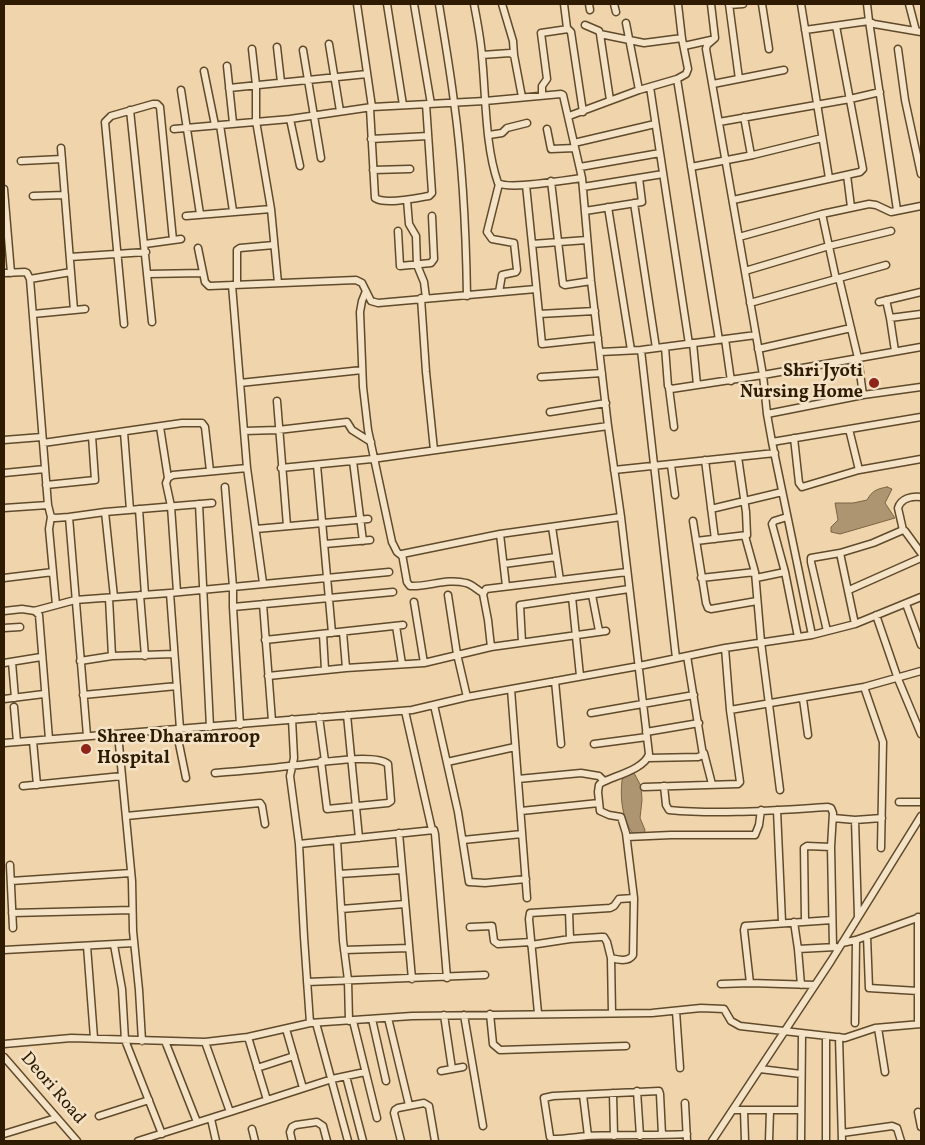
<!DOCTYPE html>
<style>
body{margin:0}
#map{position:relative;width:925px;height:1145px;overflow:hidden;background:#f0d4ab;font-family:Vollkorn,serif}
canvas{display:block}
.frame{position:absolute;inset:0;border:5px solid #2f1c00;pointer-events:none}
</style>
<div id="map">
<canvas width="925" height="1145"></canvas>
<div class="frame"></div>
</div>
<script>
const ctx = document.querySelector('canvas').getContext('2d');
ctx.lineJoin = 'round';
function fill(path, color) { ctx.fillStyle = color; ctx.fill(path, 'evenodd'); }
function stroke(path, color, width, dash) { ctx.strokeStyle = color; ctx.lineWidth = width; ctx.lineCap = dash ? 'butt' : 'round'; ctx.setLineDash(dash || []); ctx.stroke(path); }
function drawText(font, color, halo, rows, align = 'center') {
  ctx.font = font + ' Vollkorn,serif'; ctx.lineWidth = 5; ctx.setLineDash([]); ctx.textBaseline = 'middle'; ctx.strokeStyle = halo; ctx.fillStyle = color; for (const [text, x, y, turn = 0] of rows) {
    ctx.save(); ctx.translate(x, y); ctx.rotate((+turn || 0) * Math.PI / 180); ctx.textAlign = isNaN(turn) ? turn : align; if (halo) ctx.strokeText(text, 0, 0); ctx.fillText(text, 0, 0); ctx.restore();
  }
}
const water = new Path2D(`
 M887,487l5,2 -7,14 10,15 -55,16 -9,-2v-5l7,-7 -3,-17h18l14,-3c5,-9 9,-11 20,-13z
 M634,773l7,13 1,14 -2,18 5,12 -1,4h-11c-11,-15 -13,-36 -11,-54l4,-6z`);
fill(water, '#ae9571');
stroke(water, '#7b6544', 1);
const minor = new Path2D(`
 M357,4l15,103
 M387,4l16,101
 M414,4l17,100
 M439,4c5,32 11,65 15,98 9,64 12,129 13,194
 M474,4c3,17 7,35 8,53 4,40 3,89 16,126 11,7 68,-3 84,-5
 M502,4l11,37 1,14
 M564,4l3,24
 M589,4l1,6
 M614,4l2,8
 M711,4l4,34 -8,7 -1,4 57,326 4,39 5,28 40,193
 M729,4l10,75
 M762,4l7,45
 M801,4l28,174
 M867,4l2,17 5,3 47,8
 M909,4l7,27
 M729,5l14,-1
 M626,23l13,67
 M585,25l14,6 1,3 10,66
 M805,30l64,-9 28,189
 M600,34l44,9 38,-5
 M329,44l11,67
 M684,46l27,-6
 M277,47l4,35
 M252,49l4,36v36l15,88 7,74
 M898,49l7,51 16,74
 M303,50l18,108
 M482,55l28,-2 4,2 8,42
 M227,66l6,57
 M204,71l11,54
 M677,79l42,261
 M713,84l71,-14
 M650,87l39,257
 M229,88l138,-14
 M181,90l19,124
 M542,95v-9l5,-7 -6,-46 27,-4 3,3 12,80
 M370,108l5,90c10,7 42,0 54,-2l3,-3 -6,-89
 M130,110l22,212
 M569,116l70,-26 38,-11 9,-5 2,-5 -6,-30 -4,-35
 M744,117l7,38
 M290,119l10,47
 M719,122l131,-23 30,-7
 M220,125l13,86
 M174,129l116,-10 82,-12 113,-6 76,-7 2,1 19,83 9,103 17,145 13,91 28,237c-4,15 -35,22 -48,29l-2,2 -1,7 2,19 9,4 12,2 5,16 8,65 -1,57c-4,7 -15,5 -22,3l-4,-16 -3,-5h-3l-31,2 -39,6
 M547,129l4,20 24,-1
 M489,135l13,-2 5,-5 20,-5
 M371,139l57,-3
 M574,143l81,-19
 M61,148l13,162
 M21,161l41,-2
 M580,167l80,-14
 M691,167l62,-12 69,-17
 M373,170l37,-1
 M847,175l4,32
 M551,181l12,103 2,1 26,-4
 M526,185l6,59
 M583,187l80,-13
 M4,189l7,84
 M33,196l32,-1
 M407,200l2,24 7,12 1,29 7,17 2,16
 M733,200l127,-28 3,-3 -27,-143
 M634,203l22,145
 M608,207l23,143
 M585,211l57,-9 -3,-24
 M822,214l14,65
 M186,216l85,-7
 M398,231l2,35 31,-3 3,-4 -2,-43
 M739,237l83,-23 47,-10 7,1 15,7 30,-6
 M587,240l-55,4 10,100 56,-6
 M145,244l36,-5
 M198,248l7,34 4,4 147,-6 6,3 9,18 7,2 158,-14
 M70,257l76,-5
 M745,271l84,-25 62,-15
 M4,273l21,-1 2,1 3,6 18,226 3,12 4,1 14,-1 18,219
 M148,274l55,-1
 M839,278l19,80 5,37
 M30,279l41,-7
 M232,285l15,183 16,115
 M237,285v-35l3,-2 34,-3
 M366,291l-4,10 -2,11 3,75 5,43 24,112 5,10 5,4
 M499,292l3,-17 14,-3 1,-2 -3,-27 -22,-4 -5,-7 12,-48
 M421,298l5,74 8,78
 M886,300l4,18 31,-4
 M879,302l42,-10
 M750,303l136,-38
 M33,314l52,-5
 M539,314l56,-3
 M890,318l5,33
 M124,324l-19,-202 6,-6 42,-12h4l3,3 13,133
 M725,339l6,42
 M693,343l4,42
 M665,347l3,39 3,3 92,-14 158,-28
 M758,349l93,-21
 M641,350l35,308
 M600,352l41,-2 115,-15
 M541,377l61,-4
 M240,383l122,-13
 M669,388l5,39
 M277,401l10,125
 M550,412l56,-9
 M767,414l96,-19 58,-8
 M160,427l8,51
 M849,429l10,41
 M244,431l34,-1 69,-8 5,8 19,12
 M124,432l6,78
 M794,438l5,45 3,4 57,-17 62,-11
 M4,440l38,-3
 M772,442l149,-25
 M43,443l139,-20h20l3,4 5,44
 M705,460l10,79
 M353,461l10,80
 M317,465l15,168
 M671,465l4,30
 M281,468l91,-9 236,-33
 M614,470l161,-17
 M4,473l41,-4
 M46,485l49,-5 -3,-44
 M225,487l8,100v20l7,118
 M199,504l11,223
 M4,508l44,-3
 M139,509l6,86
 M711,509l71,-17
 M105,512l9,85
 M51,517l-2,12 7,76
 M69,517l36,-5 107,-9
 M787,517l-13,4 -2,3 13,48 13,65
 M693,521l13,82 2,5 3,1 46,-8
 M552,527l8,53
 M256,529l112,-10
 M903,530l-5,-22c3,-10 14,-12 23,-11
 M500,534l6,52
 M745,536l10,36 6,70 19,148
 M696,541l51,-6 -1,-23 -8,-55
 M325,544l45,-4
 M840,553l15,71
 M504,564l52,-7
 M4,578l49,-6
 M701,578l54,-6
 M756,578l29,-6
 M849,590l72,-32
 M177,592l-6,-86 -5,-23 2,-5 5,-3 74,-7
 M170,593l10,136
 M483,593c-6,-3 -11,-9 -17,-10 -19,-5 -38,4 -56,3l-3,-4 -5,-28 98,-20 121,-17
 M140,595l5,61
 M448,595l9,59 10,43
 M592,595l7,36
 M572,597l8,79
 M109,598l3,58
 M414,602l10,61
 M263,604l9,117
 M906,604l15,41
 M233,607l160,-15
 M4,611l18,-2 13,2 4,4 10,124
 M34,611l41,-11 95,-7 219,-21
 M876,615l22,64 23,55
 M396,626l6,38
 M4,628l16,-1
 M827,631l-16,-69v-4l29,-5 33,-10 30,-13 2,1 16,22
 M343,632l3,36
 M323,634l2,36
 M265,640l138,-15
 M522,642l-2,-37 109,-16
 M491,647l-3,-27 -5,-26 3,-5 141,-17
 M80,661l32,-5 62,-2
 M12,662l3,36
 M4,663l37,-6
 M268,676l78,-8 78,-5 67,-16 115,-16
 M555,681l6,63
 M864,687l19,55 -2,106
 M511,689l16,209
 M83,695l94,-9
 M4,699l40,-5
 M803,699l5,36
 M434,705l24,107 11,70 16,1 41,-4
 M14,707l3,35
 M730,710l134,-23 57,-16
 M405,711l27,119
 M591,713l103,-18
 M347,715l12,123
 M319,717l6,44
 M292,719l2,39 -4,18 9,68 5,93 6,86
 M176,729l10,49
 M646,732l53,-9
 M118,734l14,147 1,50 6,59 3,51
 M33,741l4,44
 M4,743l408,-33 55,-13 172,-31 86,-18 87,-13 43,-11 66,-27
 M594,744l53,-7
 M704,753l8,31
 M648,758l50,-1 5,-2 -16,-99
 M447,762l68,-15
 M215,773c25,-2 49,-4 74,-7 18,-1 86,-14 99,-2l3,37 -3,2 -61,6 -6,-48
 M518,779l63,-6 18,3 5,5
 M23,786l99,-10
 M664,786l2,19 3,5c51,5 108,0 159,-3l3,1 2,5 -2,34 2,100
 M644,787l94,-3 2,-2 -10,-72 -5,-62
 M899,802h22
 M777,810l5,112
 M521,811l78,-8
 M126,816l134,-13 2,3 3,18
 M833,818l22,2 27,-2
 M855,820l3,97
 M399,833l13,146
 M627,837l44,-2h84l4,-10 2,-15
 M337,840l6,101 5,39 1,41
 M463,840l59,-6
 M299,844l135,-14 1,4 12,144
 M10,865l3,63
 M339,874l63,-4
 M11,881l120,-8
 M341,909l64,-5
 M569,911l1,28
 M12,913l120,-3
 M805,921l-1,-73 3,-2 24,1
 M794,922l4,27
 M470,927l22,-1 2,15 4,3 33,-2
 M867,936l2,52 49,3
 M842,943l14,-3 64,-23
 M114,945l8,44 3,51 37,94
 M87,946l7,92
 M4,950l130,-7
 M344,950l65,-2
 M611,958l1,55
 M307,982l178,-7
 M750,983l-6,-53 1,-4 87,-6
 M721,984l29,-1 65,2
 M801,985l-3,-36 38,-2
 M676,1011l4,57
 M538,1013l-9,-94 1,-6 80,-5 4,-2 5,-7 15,-1
 M490,1014l3,30 7,6 126,-4
 M444,1015l8,54
 M464,1015l19,111
 M388,1018l21,87
 M372,1019l14,62
 M353,1021l24,97
 M316,1023l32,118
 M855,1023l1,-83
 M918,1024v-107
 M878,1028l7,44
 M286,1029l17,59
 M826,1036v105
 M248,1037l19,63
 M839,1037l3,104
 M165,1041l32,81
 M205,1042l25,70 102,-33 33,-7
 M4,1044l67,-6 134,4 43,-5 62,-14 102,-7 240,-3 49,-5 23,1 7,12 9,5 105,12 30,-10 46,-4
 M4,1057l73,84
 M257,1068l37,-12
 M760,1069l41,5
 M441,1071l22,-4
 M346,1076l17,65
 M637,1091l3,45
 M613,1093l1,43
 M583,1095l5,41
 M685,1103l2,38
 M733,1110h68
 M744,1110l1,31
 M918,1112l3,15
 M99,1116l50,-16
 M211,1119l5,22
 M252,1129l3,12
 M842,1133l50,-7 5,2 4,13
 M4,1134l52,-16
 M662,1135l-2,-41 -1,-3 -106,5 -9,2 6,39 2,2c12,0 24,-2 35,-3 33,-2 67,0 100,-2
 M138,1141l92,-29
 M292,1141l-2,-9 2,-5 4,-2 21,-3 6,4 4,15
 M401,1141l-7,-28 1,-3 3,-2 26,-5 5,3 6,35
 M712,1141l119,-180 90,-145
 M769,1141l1,-30
 M801,1141l1,-107`);
stroke(minor, '#5f4a2b', 9);
stroke(minor, '#f5e3c8', 6);
for (const [x, y, r, color] of [
 [874,383,6,"#8f2418"],
 [86,749,6,"#8f2418"]
]) { const dot = new Path2D(); dot.arc(x, y, r, 0, 2 * Math.PI); ctx.fillStyle = color; ctx.fill(dot); stroke(dot, '#f5e3c8', 2); }
drawText('bold 18px', '#2f1c00', '#f5e3c8', [
 ["Shri Jyoti",863,373],
 ["Nursing Home",863,394],
 ["Shree Dharamroop",97,739,"left"],
 ["Hospital",97,760,"left"]
], 'right');
drawText('18px', '#2f1c00', '#f5e3c8', [
 ["Deori Road",52,1089,49]
]);
</script>
